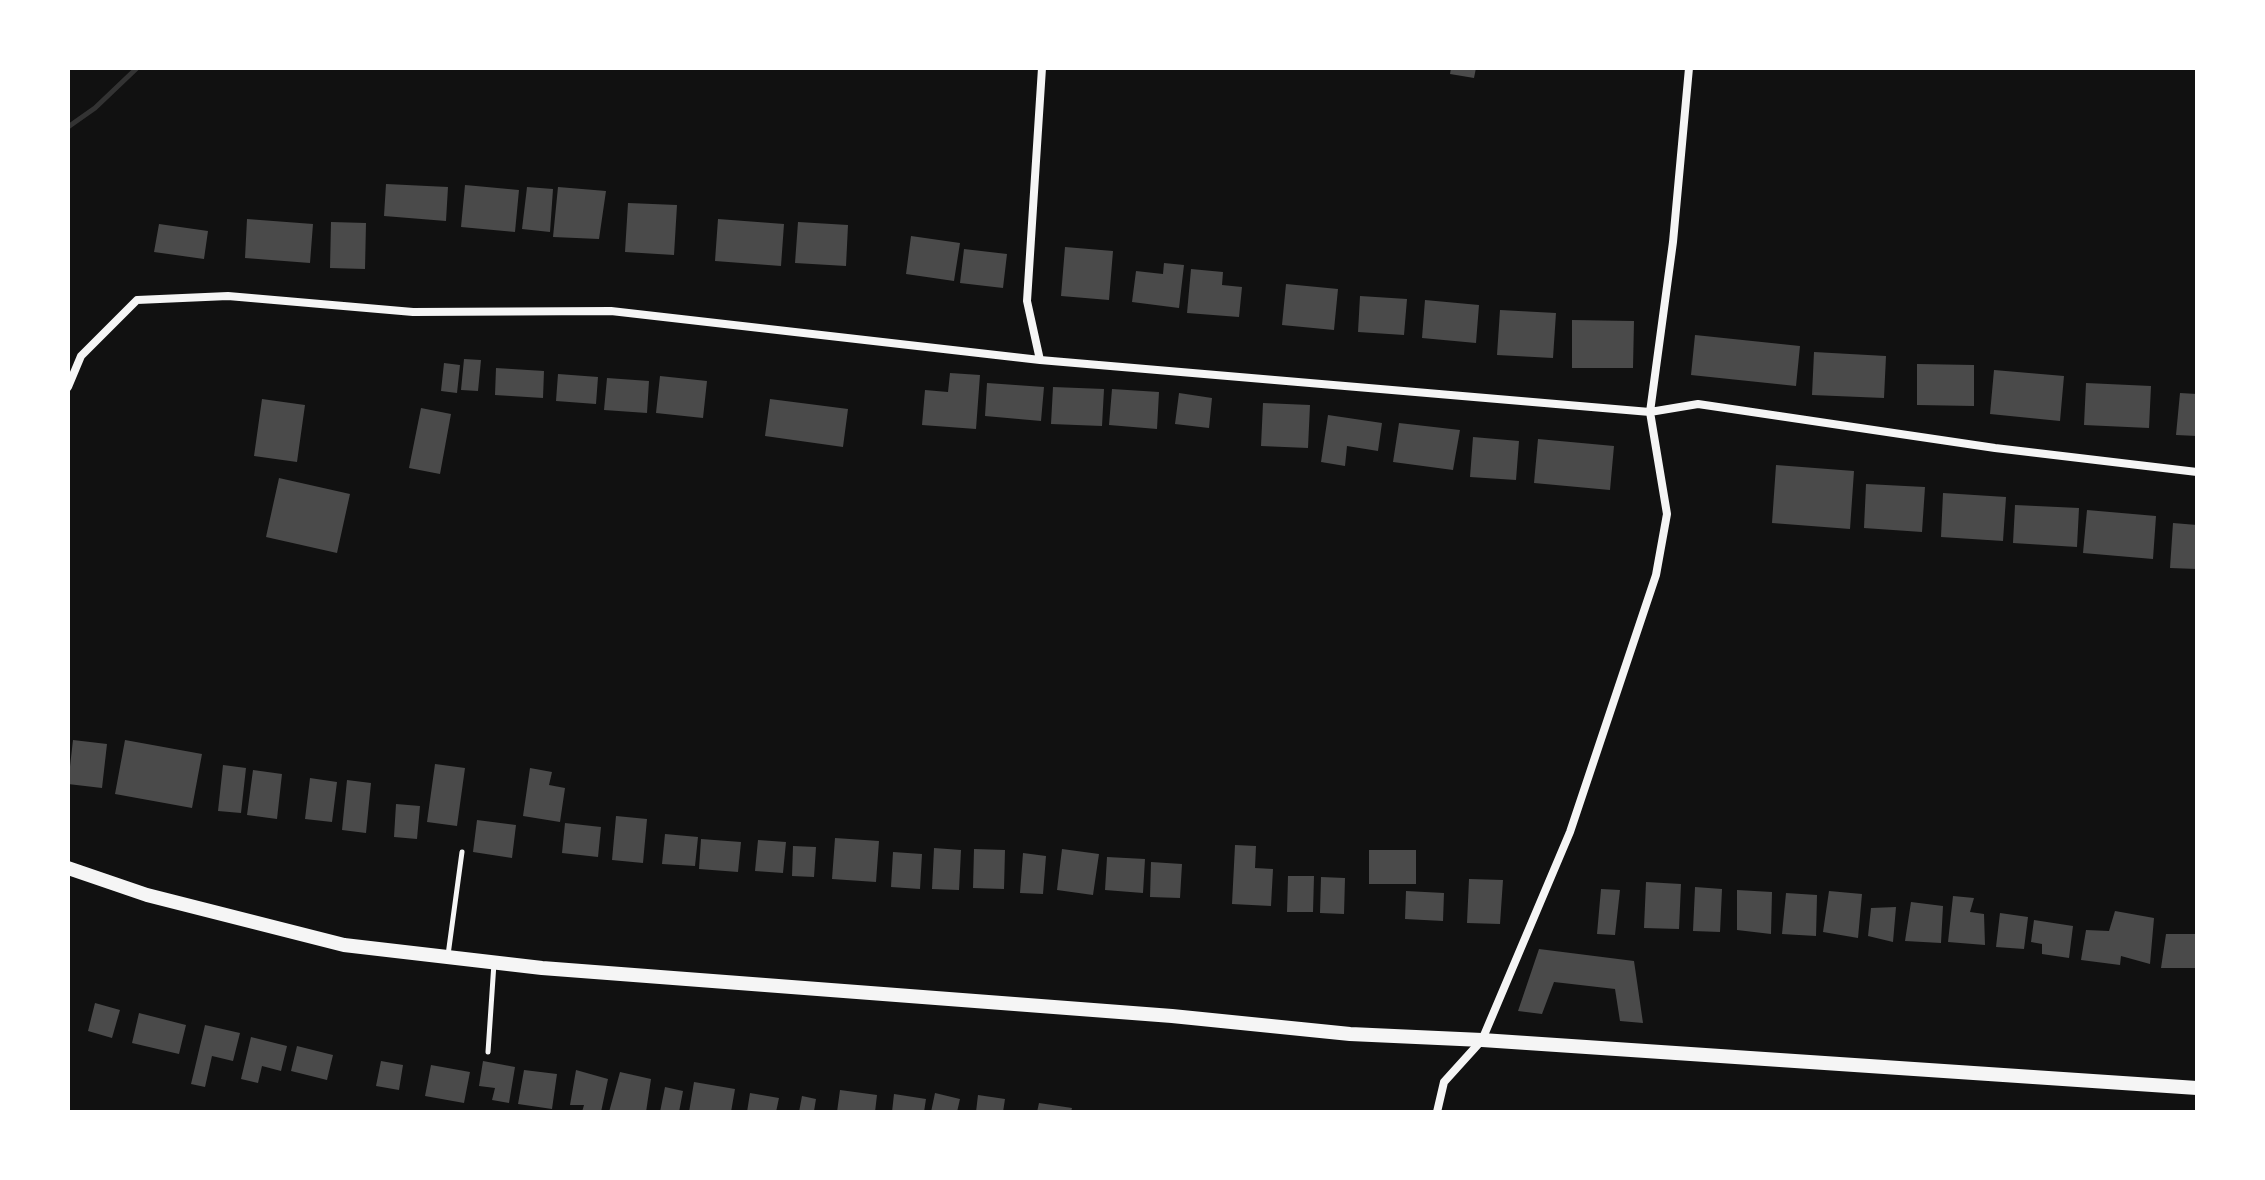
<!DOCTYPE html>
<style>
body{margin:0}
#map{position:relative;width:2265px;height:1180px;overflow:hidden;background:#111;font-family:Mulish,sans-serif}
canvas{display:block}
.frame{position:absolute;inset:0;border:70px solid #fff;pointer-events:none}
</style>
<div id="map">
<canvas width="2265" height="1180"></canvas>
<div class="frame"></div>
</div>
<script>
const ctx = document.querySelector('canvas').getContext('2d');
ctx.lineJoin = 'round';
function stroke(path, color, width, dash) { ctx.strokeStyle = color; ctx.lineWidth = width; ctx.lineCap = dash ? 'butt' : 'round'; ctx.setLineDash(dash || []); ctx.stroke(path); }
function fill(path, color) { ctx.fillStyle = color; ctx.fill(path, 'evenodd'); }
stroke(new Path2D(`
 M68,127l27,-19 42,-40`), '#333', 5);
fill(new Path2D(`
 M1451,68h25l-2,10 -24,-4z
 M386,184l62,3 -2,34 -62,-5z
 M465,185l54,5 -4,42 -54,-5z
 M527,187l26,2 -3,43 -28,-3z
 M558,187l48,4 -7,48 -46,-2z
 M628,203l49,2 -3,50 -49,-3z
 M247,219l66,5 -3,39 -65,-5z
 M718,219l66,5 -3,42 -66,-5z
 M331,222l35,1 -1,46 -35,-1z
 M798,222l50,3 -2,41 -51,-3z
 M159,224l49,7 -4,28 -50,-7z
 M911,236l49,7 -6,38 -48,-7z
 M1065,247l48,4 -4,49 -48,-4z
 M964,249l43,5 -4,34 -43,-5z
 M1164,263l20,2 -5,43 -47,-6 4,-31 27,3z
 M1191,269l32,3 -1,13 20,2 -3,30 -52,-4z
 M1286,284l52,5 -4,41 -52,-5z
 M1360,296l47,3 -3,36 -46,-3z
 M1425,300l54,5 -3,38 -54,-5z
 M1500,310l56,3 -3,45 -56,-3z
 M1572,320l62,1 -1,47h-61z
 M1695,335l105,11 -4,40 -105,-11z
 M1814,352l72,4 -2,42 -72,-3z
 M464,359l17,1 -3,31 -17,-1z
 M444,363l16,2 -3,28 -16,-2z
 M1917,364l57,1v41l-57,-1z
 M496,368l48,3 -1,27 -48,-3z
 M1994,370l70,6 -4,45 -70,-7z
 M950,373l30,2 -4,54 -54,-4 3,-35 23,2z
 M558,374l40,3 -2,27 -40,-3z
 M660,376l47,5 -4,37 -47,-5z
 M607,378l42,3 -2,32 -43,-3z
 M987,383l57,4 -3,34 -56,-5z
 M2086,383l65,3 -2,42 -65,-3z
 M1053,387l51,2 -2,37 -51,-2z
 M1112,389l47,3 -2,37 -48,-4z
 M1179,393l33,5 -3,30 -34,-4z
 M2180,393l17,1v42l-21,-1z
 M262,399l43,6 -8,57 -43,-6z
 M770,399l78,10 -5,38 -78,-11z
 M1263,403l47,2 -2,43 -47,-2z
 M421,408l30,6 -11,60 -31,-6z
 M1328,415l54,8 -4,28 -31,-5 -2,20 -24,-4z
 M1399,423l61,7 -7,40 -60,-8z
 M1473,437l46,4 -3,39 -46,-3z
 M1538,439l76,7 -4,44 -76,-7z
 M1776,465l78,6 -4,58 -78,-6z
 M279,478l71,16 -13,59 -71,-16z
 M1866,484l59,3 -3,45 -58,-4z
 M1943,493l63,4 -3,44 -62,-4z
 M2015,505l64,3 -2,39 -64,-4z
 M2087,510l69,6 -3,43 -70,-6z
 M2173,523l24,2v44l-27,-1z
 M73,740l34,4 -5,44 -34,-4z
 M125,740l77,14 -10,54 -77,-14z
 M435,764l30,4 -8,58 -30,-4z
 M223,765l23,3 -5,45 -23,-2z
 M530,768l22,4 -3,13 16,3 -5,34 -37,-6z
 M253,770l29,4 -5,45 -30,-4z
 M310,778l27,4 -5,40 -27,-3z
 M347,780l24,3 -5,50 -24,-3z
 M396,804l24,2 -3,33 -23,-2z
 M616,816l31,3 -4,44 -31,-3z
 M477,820l39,5 -4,33 -39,-6z
 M565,823l36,4 -3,30 -36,-4z
 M665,834l33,3 -3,29 -33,-2z
 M835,838l44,3 -3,41 -44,-3z
 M701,839l40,3 -3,30 -39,-3z
 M758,840l28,2 -3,31 -28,-2z
 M1235,845l21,1 -1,22 18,1 -2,37 -39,-2z
 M793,846l23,1 -2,30 -22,-1z
 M934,848l27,2 -2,40 -27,-1z
 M974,849l31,1 -1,39 -31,-1z
 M1062,849l37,5 -6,41 -36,-5z
 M1369,850h47v34h-47z
 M893,852l29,2 -2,35 -29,-2z
 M1023,853l23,3 -3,38 -23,-1z
 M1107,857l38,2 -2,34 -38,-3z
 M1151,862l31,2 -2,34 -30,-1z
 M1288,876h26l-1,36h-26z
 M1321,877l24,1 -1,36 -24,-1z
 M1469,879l34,1 -3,44 -33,-1z
 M1646,882l35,2 -2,45 -35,-1z
 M1695,887l27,2 -2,43 -27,-1z
 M1601,889l19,1 -5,45 -18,-1z
 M1737,890l35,2 -1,42 -34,-4z
 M1406,891l38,2 -1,28 -38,-2z
 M1829,891l33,3 -4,44 -35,-6z
 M1786,893l31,2 -1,41 -34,-2z
 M1953,896l21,2 -4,14 14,2 1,31 -37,-3z
 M1911,902l32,4 -2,37 -36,-2z
 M1896,907l-3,35 -25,-6 3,-28z
 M2115,911l39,7 -4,46 -29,-8 -1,9 -39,-5 5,-30 23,1z
 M2000,913l28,4 -4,32 -28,-2z
 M2034,920l39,6 -4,32 -27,-4v-10l-11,-2z
 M2166,934h31l-2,34h-34z
 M1539,949l95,12 9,62 -23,-2 -5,-32 -61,-7 -12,32 -24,-3z
 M95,1003l25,7 -8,28 -24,-7z
 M139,1013l47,12 -7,29 -47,-11z
 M205,1025l35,8 -7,28 -21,-5 -7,31 -14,-3z
 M251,1037l36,9 -6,25 -19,-5 -4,17 -17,-4z
 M297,1046l36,9 -6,25 -36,-9z
 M381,1061l22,4 -4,25 -23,-4z
 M483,1061l32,6 -6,36 -17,-3 3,-12 -16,-2z
 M431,1065l39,7 -6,31 -39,-7z
 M524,1070l33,4 -5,35 -34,-5z
 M576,1070l32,9 -7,33h-19l2,-7h-14z
 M620,1072l31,7 -5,33h-37z
 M694,1082l41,7 -4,23h-42z
 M665,1087l18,4 -4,21h-19z
 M840,1090l37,5 -2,17h-38z
 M750,1093l29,5 -3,14h-29z
 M935,1093l25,6 -3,13h-26z
 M894,1094l32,5 -2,13h-32z
 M978,1095l27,4 -2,13h-27z
 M802,1096l14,3 -2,12 -15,1z
 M1039,1103l33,5 -1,4h-34z`), '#4a4a4a');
stroke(new Path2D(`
 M448,955l14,-103
 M488,1052l6,-89`), '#f5f5f5', 5);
stroke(new Path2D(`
 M1040,360l-13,-59 15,-233
 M68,387l13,-31 56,-56 91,-4 185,16 198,-1 429,49 610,52 48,-8 297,44 202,24
 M1437,1112l7,-30 38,-42 88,-208 86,-257 11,-61 -17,-102 23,-170 16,-174`), '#f5f5f5', 8);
stroke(new Path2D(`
 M68,868l79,27 197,50 198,23 630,48 178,18 132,6 715,48`), '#f5f5f5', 14);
</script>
